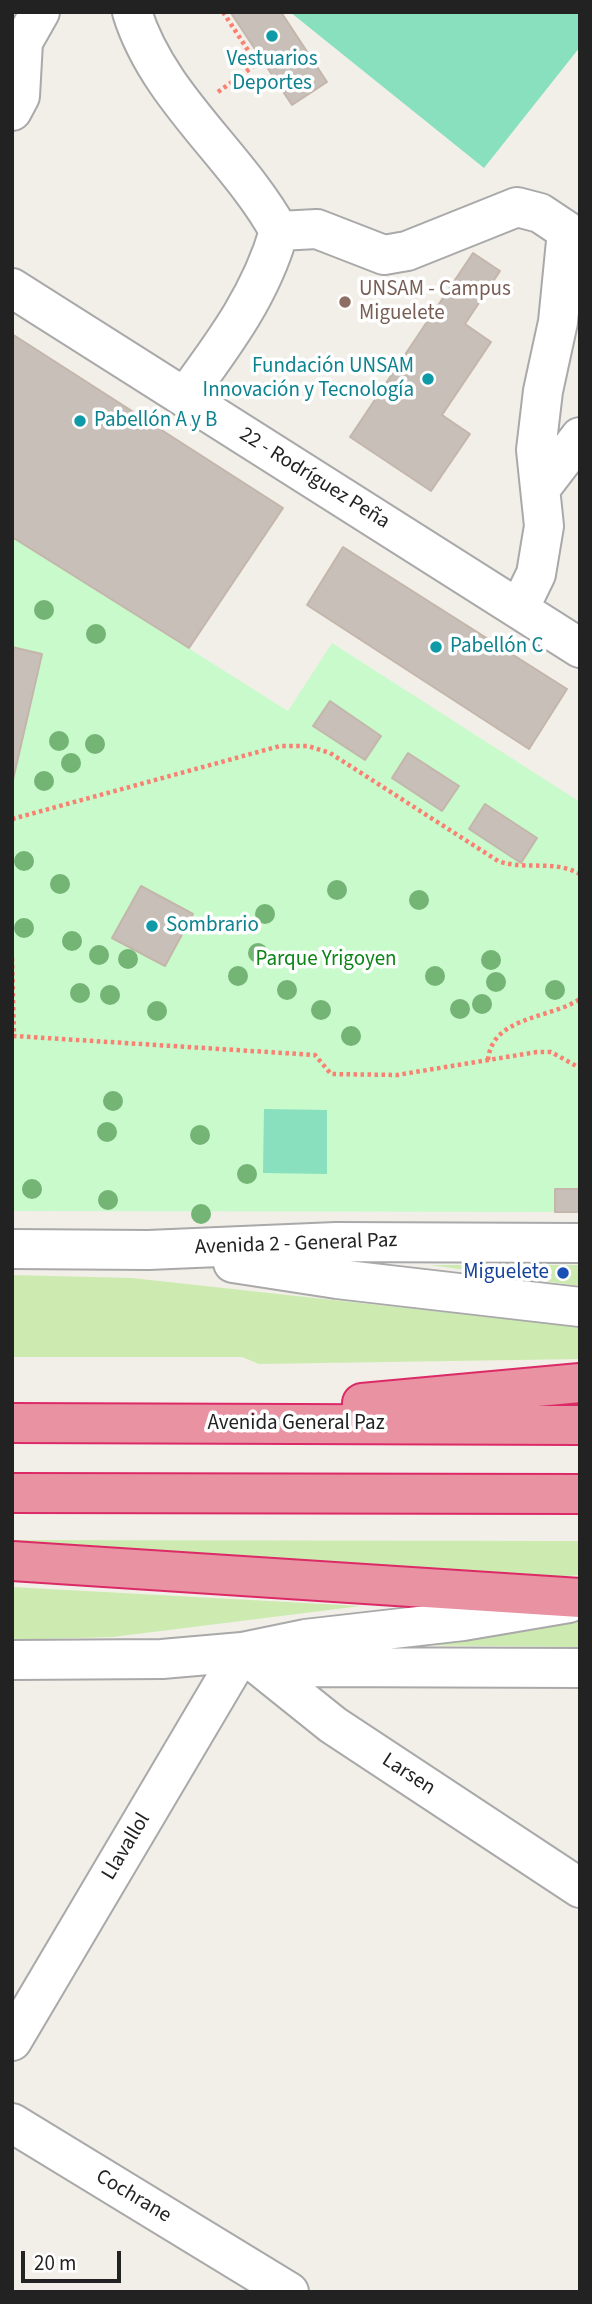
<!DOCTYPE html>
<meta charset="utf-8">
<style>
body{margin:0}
#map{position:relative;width:592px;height:2304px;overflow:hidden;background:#f2efe9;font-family:"Source Sans 3",sans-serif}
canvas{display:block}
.frame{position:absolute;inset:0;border:14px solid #222;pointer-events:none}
.scale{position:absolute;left:21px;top:2251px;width:100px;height:32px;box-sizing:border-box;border:4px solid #222;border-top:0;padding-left:9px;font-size:21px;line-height:24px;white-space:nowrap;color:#222;-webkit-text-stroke:5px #fff;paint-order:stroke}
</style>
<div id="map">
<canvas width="592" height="2304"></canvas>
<div class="frame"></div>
<div class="scale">20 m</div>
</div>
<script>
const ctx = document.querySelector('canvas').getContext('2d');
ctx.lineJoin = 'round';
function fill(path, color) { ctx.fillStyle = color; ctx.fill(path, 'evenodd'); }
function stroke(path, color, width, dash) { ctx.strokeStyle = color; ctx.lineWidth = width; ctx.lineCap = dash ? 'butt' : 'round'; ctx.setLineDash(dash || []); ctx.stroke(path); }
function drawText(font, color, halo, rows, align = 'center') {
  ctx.font = font + ' "Source Sans 3",sans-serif'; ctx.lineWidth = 7; ctx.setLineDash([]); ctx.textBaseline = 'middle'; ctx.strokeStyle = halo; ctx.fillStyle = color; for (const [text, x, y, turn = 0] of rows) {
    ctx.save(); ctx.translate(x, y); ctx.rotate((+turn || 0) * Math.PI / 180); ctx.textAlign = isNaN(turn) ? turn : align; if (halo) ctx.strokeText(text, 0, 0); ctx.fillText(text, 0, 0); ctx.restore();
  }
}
fill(new Path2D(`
 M430,1265h150v21z
 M12,1275l120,3 448,49v32l-321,5 -17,-7h-230z
 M12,1540l568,1v34l-46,4 -522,-27z
 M12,1587l349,19 -248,31 -101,3z
 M580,1621v26l-180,-2 163,-22z`), '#cdebb0');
fill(new Path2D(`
 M12,537l276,174 44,-68 248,159v410l-568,-1z`), '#c8facc');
fill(new Path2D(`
 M290,12h290v35l-96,121z
 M264,1109l63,1v64l-64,-1z`), '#88e0be');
const building = new Path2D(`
 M281,12l46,70 -35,23 -61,-92z
 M473,253l27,18 -35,53 26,18 -49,73 28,19 -39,57 -81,-54z
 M12,334l271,174 -94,140 -177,-111z
 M343,547l224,142 -38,60 -222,-144z
 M12,647l30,7 -30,130z
 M330,701l51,35 -16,24 -52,-34z
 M408,753l51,33 -17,25 -50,-33z
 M485,804l52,34 -16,25 -52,-34z
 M141,886l52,28 -28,52 -53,-28z
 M555,1189h25v23h-25z`);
fill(building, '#c7bfb8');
stroke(building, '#c4b6ab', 2);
const minor = new Path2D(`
 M132,12c26,85 105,143 147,219 -18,64 -56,114 -94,166
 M12,111l8,-15 3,-54 17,-30
 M279,231l38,-2 67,26 23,-4 110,-44 23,6 27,18 -9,91 -15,69 -7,59 8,76 -8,48 -17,35
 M12,288l568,360
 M541,488l39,-51
 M12,1249l136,1 188,-8 244,1
 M233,1263l104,16 243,28
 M242,1652l91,73 247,163
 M254,1655l55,12 271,1
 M12,1660l150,-1 80,-7 63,-13 158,-18 106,-18
 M12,2041l230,-389
 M12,2123l277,169`);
const highway = new Path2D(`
 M362,1403l218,-20
 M12,1423l568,2
 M12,1493l568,1
 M12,1561l568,37`);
stroke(minor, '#a9a9a9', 42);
stroke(highway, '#dc2a67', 42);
stroke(new Path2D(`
 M223,12l34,52
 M218,92l44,-32
 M12,819l268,-73h28l22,7 168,108c28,10 55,-2 82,13
 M12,958l2,78 301,19 16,19 66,1 140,-23h14l29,16
 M488,1060c4,-44 62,-41 92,-61`), '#fa8072', 4.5, [3.5, 3.5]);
stroke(minor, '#fff', 38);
stroke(highway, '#e892a2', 38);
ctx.fillStyle = '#74b475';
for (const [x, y] of [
 [44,610],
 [96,634],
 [59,741],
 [95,744],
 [71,763],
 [44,781],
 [24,861],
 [60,884],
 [337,890],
 [419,900],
 [265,914],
 [24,928],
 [72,941],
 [258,953],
 [99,955],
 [128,959],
 [491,960],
 [238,976],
 [435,976],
 [496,982],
 [287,990],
 [555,990],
 [80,993],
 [110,995],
 [482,1004],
 [460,1009],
 [321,1010],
 [157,1011],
 [351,1036],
 [113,1101],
 [107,1132],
 [200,1135],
 [247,1174],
 [32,1189],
 [108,1200],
 [201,1214]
]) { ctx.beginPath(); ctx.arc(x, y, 10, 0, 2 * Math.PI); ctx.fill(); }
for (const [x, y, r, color] of [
 [272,36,7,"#0f9aa8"],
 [345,302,7,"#8d6e63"],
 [428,379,7,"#0f9aa8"],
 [80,421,7,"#0f9aa8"],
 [436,647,7,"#0f9aa8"],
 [152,926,7,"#0f9aa8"],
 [563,1273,7,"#1a4fb4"]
]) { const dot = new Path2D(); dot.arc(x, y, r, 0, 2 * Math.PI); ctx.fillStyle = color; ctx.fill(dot); stroke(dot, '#fff', 2.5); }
drawText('21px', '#0d838f', '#fff', [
 ["Vestuarios",272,60,"center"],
 ["Deportes",272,84,"center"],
 ["Fundación UNSAM",414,367,"right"],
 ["Innovación y Tecnología",414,391,"right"],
 ["Pabellón A y B",94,421],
 ["Pabellón C",450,647],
 ["Sombrario",166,926]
], 'left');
drawText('21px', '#785e54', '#fff', [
 ["UNSAM - Campus",359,290],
 ["Miguelete",359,314]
], 'left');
drawText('21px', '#222', '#fff', [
 ["22 - Rodríguez Peña",314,479,32],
 ["Avenida 2 - General Paz",296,1245,-2],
 ["Avenida General Paz",296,1424],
 ["Larsen",408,1775,33],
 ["Llavallol",127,1847,-59],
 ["Cochrane",133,2197,31]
]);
drawText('21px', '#0c8416', '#fff', [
 ["Parque Yrigoyen",326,960]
]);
drawText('21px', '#164399', '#fff', [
 ["Miguelete",549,1273]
], 'right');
</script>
